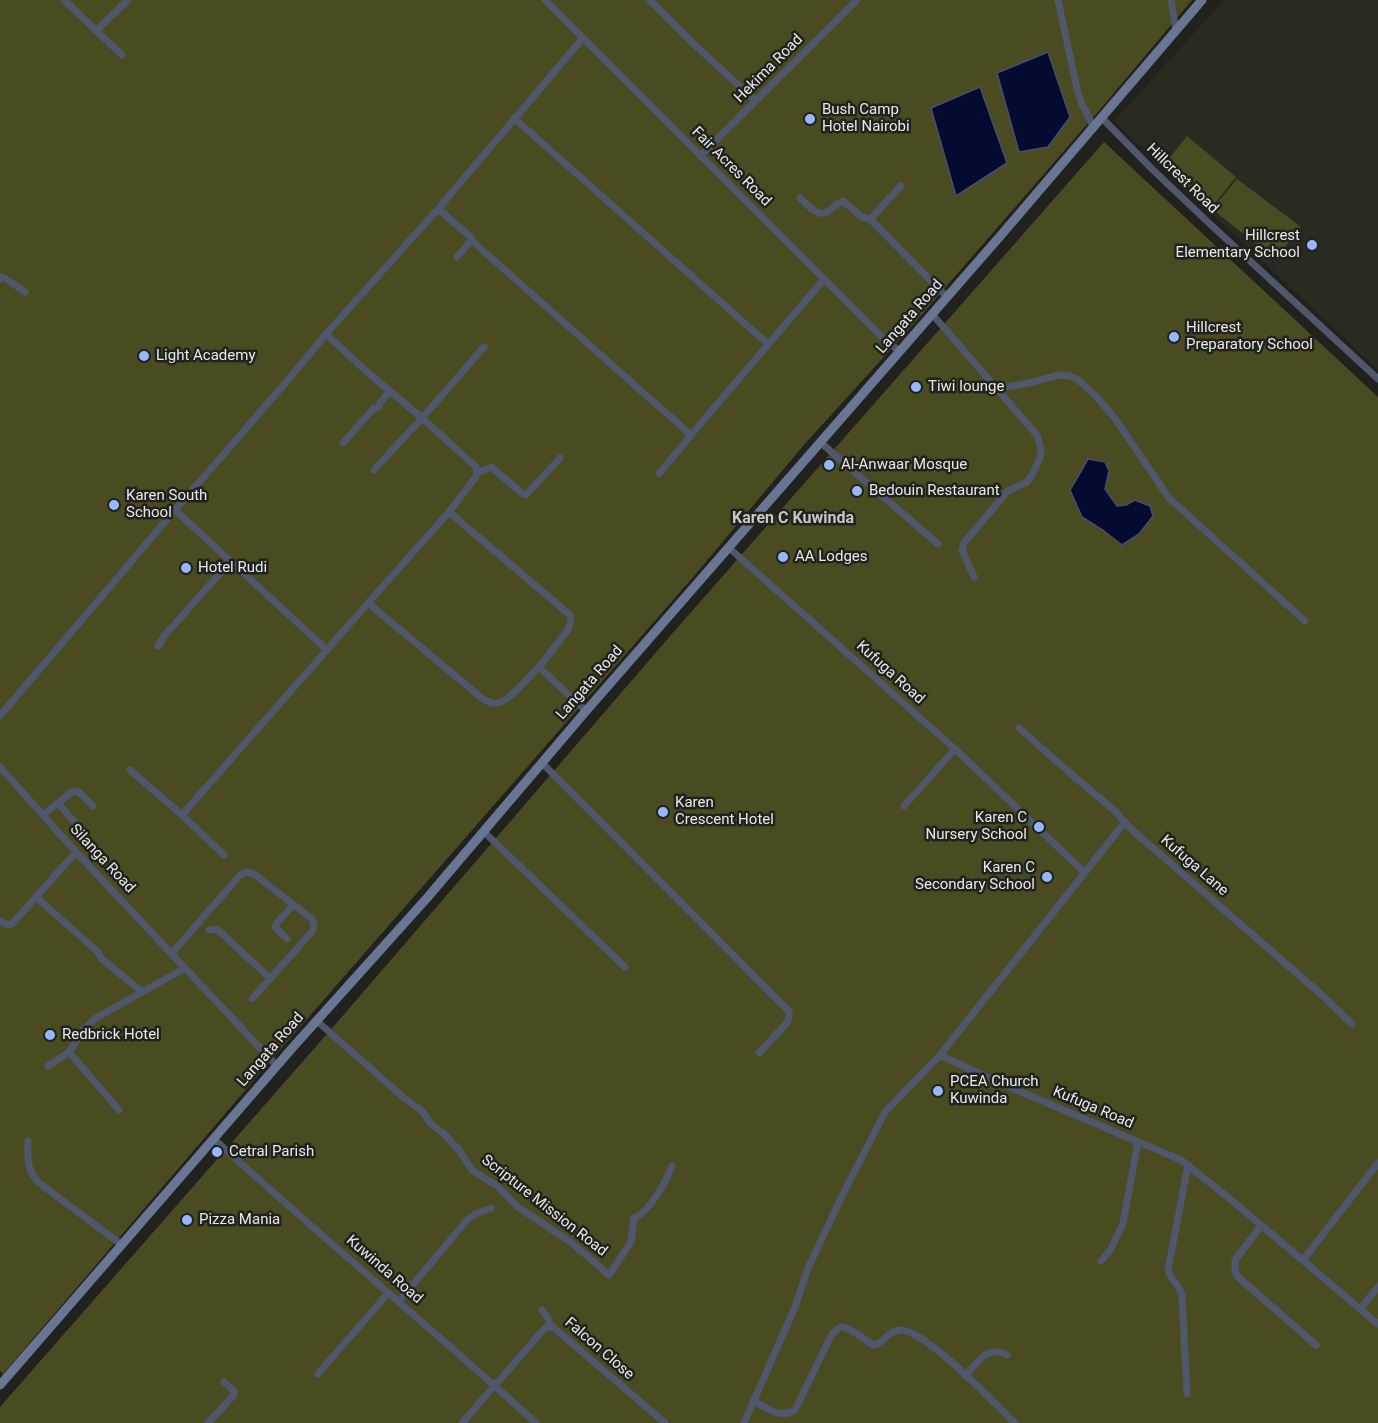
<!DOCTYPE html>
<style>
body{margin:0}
canvas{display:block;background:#21211d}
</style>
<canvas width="1378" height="1423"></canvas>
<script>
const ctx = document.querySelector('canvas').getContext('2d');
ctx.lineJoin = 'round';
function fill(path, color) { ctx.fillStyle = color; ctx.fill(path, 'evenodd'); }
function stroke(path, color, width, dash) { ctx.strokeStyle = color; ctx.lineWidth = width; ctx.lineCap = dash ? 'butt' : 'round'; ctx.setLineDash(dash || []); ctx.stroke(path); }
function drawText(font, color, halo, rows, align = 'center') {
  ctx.font = font + ' Roboto,sans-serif'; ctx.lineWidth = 5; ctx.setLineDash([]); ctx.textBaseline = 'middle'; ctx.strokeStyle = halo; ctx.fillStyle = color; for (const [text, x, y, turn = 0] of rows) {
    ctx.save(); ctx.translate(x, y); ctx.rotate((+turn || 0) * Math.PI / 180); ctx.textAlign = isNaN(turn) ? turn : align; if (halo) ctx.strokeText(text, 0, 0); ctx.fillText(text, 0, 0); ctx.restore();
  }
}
fill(new Path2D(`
 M1224,0h154v370l-264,-249z`), '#292a20');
fill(new Path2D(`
 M0,0h1192l-89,106 -192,221 -108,119 -109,130 -435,498 -256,300 -3,-3z
 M1187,136l49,41 -24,30 -49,-41z
 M1104,142l274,255v1026h-1378v-16l340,-388 331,-384z
 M1237,179l64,48 -26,32 -63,-50z`), '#4b4b22');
const water = new Path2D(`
 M1048,52l22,65 -22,30 -29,5 -22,-79z
 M980,87l27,76 -51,33 -25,-88z
 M1088,459l17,3 4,9 -4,18 12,17 9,-1 9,-5 15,6 3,10 -14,18 -17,11 -18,-14 -22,-14 -12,-27z`);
fill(water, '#030c30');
stroke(water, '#484e67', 1.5);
stroke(new Path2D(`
 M64,0l58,55
 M545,0l335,335 19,16
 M650,0l48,48 58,53
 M1058,0l19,89 4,13 13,26
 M1171,0l5,30
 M96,31l32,-31
 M514,118l254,226
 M1102,118l50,51 58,55 168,155
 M700,156l157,-156
 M901,186l-31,33 77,78
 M800,198c8,7 19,22 30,12 4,-4 7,-7 13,-9l19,16 8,2
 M438,209l33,28v4l-14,16
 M471,240l220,195 133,-156
 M0,279l2,-2 3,1 20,14
 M932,314l105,121 4,14 -1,9 -7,15 -6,9 -19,9 -3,3 -41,49 -2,7 12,27
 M326,334l40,37 56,47 54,49 1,6 -2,5 -26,34 121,103 1,6 -3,9 -29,37 47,44
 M996,389l33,-6 30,-8 11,1 7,3 19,17 18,21 55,81 136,123
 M820,442l118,102
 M343,443l31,-35h4l2,-5 9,-12
 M374,470l48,-52 62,-71
 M477,473l14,-6 32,27 3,1 34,-37
 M659,474l32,-39
 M175,510l152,140
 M728,547l227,202 129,123
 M368,603l81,-91
 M158,646l7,-11 65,-73
 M0,716l175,-206 113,-130 38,-46 112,-125 145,-171
 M1019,728l51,45 44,37 16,18 193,168 29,28
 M542,763l247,248v7l-2,5 -28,30
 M0,767l76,85 201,214
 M130,770l52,45 42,40
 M58,803l20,23
 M904,806l51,-57
 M43,815l30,-24 6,1 14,14
 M182,815l186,-212 115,96c5,3 9,5 14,4 14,-3 31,-26 42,-36
 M484,832l141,135
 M36,897l62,55 3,6 41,34
 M0,921l8,4 4,-1 64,-72
 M209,930l7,-1 3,2 51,47
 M287,939l-12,-12 2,-4 16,-18
 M172,953l68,-78 6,-3 8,2 58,45 2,5 -1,6 -4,5 -57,64
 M317,1021l87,77 18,13 9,13 12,9 16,17 13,20 25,16 21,21 54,36 37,32 22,-33 3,-24c16,-7 32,-36 38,-52
 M69,1052l50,58
 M940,1055l53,25 188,80 48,38 149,126
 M48,1066l21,-14 15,-23 12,-11 89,-50
 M214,1139c106,97 216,188 322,284
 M28,1141c0,18 -2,28 11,42l83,62
 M1261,1226l-26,34v10l2,6 79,69
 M1303,1260l75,-97
 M1101,1261l10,-12 12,-26 15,-81
 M399,1301l69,-82 7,-5 16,-6
 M1360,1309l18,-22
 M542,1310l6,8 2,8
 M318,1374l70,-81
 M965,1376c12,-13 22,-32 42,-21
 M1187,1394l-5,-98c-2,-11 -12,-16 -14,-26l20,-105
 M754,1401c13,7 26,18 41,9l37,-76c1,-1 7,-7 8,-7 7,-2 26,14 33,18 11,-1 15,-15 27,-15 25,-1 95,74 115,93
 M208,1423l26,-28v-4l-10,-9
 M462,1423l83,-95 8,-1 112,96
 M744,1423l51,-116 13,-39 34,-72 43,-84 55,-57 185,-233`), '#4e576b', 7);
stroke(new Path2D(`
 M0,1385l294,-339 133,-148 159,-187 416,-477 200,-234`), '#687694', 9);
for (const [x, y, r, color] of [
 [810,119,6,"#96b6fd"],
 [1312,245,6,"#96b6fd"],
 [1174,337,6,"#96b6fd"],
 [144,356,6,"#96b6fd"],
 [916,387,6,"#96b6fd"],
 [829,465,6,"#96b6fd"],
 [857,491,6,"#96b6fd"],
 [114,505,6,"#96b6fd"],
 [783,557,6,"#96b6fd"],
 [186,568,6,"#96b6fd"],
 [663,812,6,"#96b6fd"],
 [1039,827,6,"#96b6fd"],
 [1047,877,6,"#96b6fd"],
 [50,1035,6,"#96b6fd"],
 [938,1091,6,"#96b6fd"],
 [217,1152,6,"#96b6fd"],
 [187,1220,6,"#96b6fd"]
]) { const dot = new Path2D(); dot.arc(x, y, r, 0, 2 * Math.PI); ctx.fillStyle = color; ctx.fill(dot); stroke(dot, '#21211d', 2); }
drawText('15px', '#e8e9e6', '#21211d', [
 ["Hekima Road",769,69,-45],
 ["Fair Acres Road",731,167,45],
 ["Hillcrest Road",1182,179,44],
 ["Langata Road",910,317,-49],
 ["Kufuga Road",890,673,42],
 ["Langata Road",590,683,-49],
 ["Silanga Road",102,859,47],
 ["Kufuga Lane",1194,866,41],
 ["Langata Road",271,1050,-49],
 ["Kufuga Road",1093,1108,23],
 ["Scripture Mission Road",544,1206,38],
 ["Kuwinda Road",384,1270,41],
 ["Falcon Close",599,1349,41]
]);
drawText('15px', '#e8e9e6', '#21211d', [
 ["Bush Camp",822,110],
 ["Hotel Nairobi",822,127],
 ["Hillcrest",1300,236,"right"],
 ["Elementary School",1300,253,"right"],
 ["Hillcrest",1186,328],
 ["Preparatory School",1186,345],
 ["Light Academy",156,356],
 ["Tiwi lounge",928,387],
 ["Al-Anwaar Mosque",841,465],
 ["Bedouin Restaurant",869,491],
 ["Karen South",126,496],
 ["School",126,513],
 ["AA Lodges",795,557],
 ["Hotel Rudi",198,568],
 ["Karen",675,803],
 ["Crescent Hotel",675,820],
 ["Karen C",1027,818,"right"],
 ["Nursery School",1027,835,"right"],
 ["Karen C",1035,868,"right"],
 ["Secondary School",1035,885,"right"],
 ["Redbrick Hotel",62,1035],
 ["PCEA Church",950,1082],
 ["Kuwinda",950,1099],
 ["Cetral Parish",229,1152],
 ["Pizza Mania",199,1220]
], 'left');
drawText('bold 16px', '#c7c7c2', '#21211d', [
 ["Karen C Kuwinda",793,519]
]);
</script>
